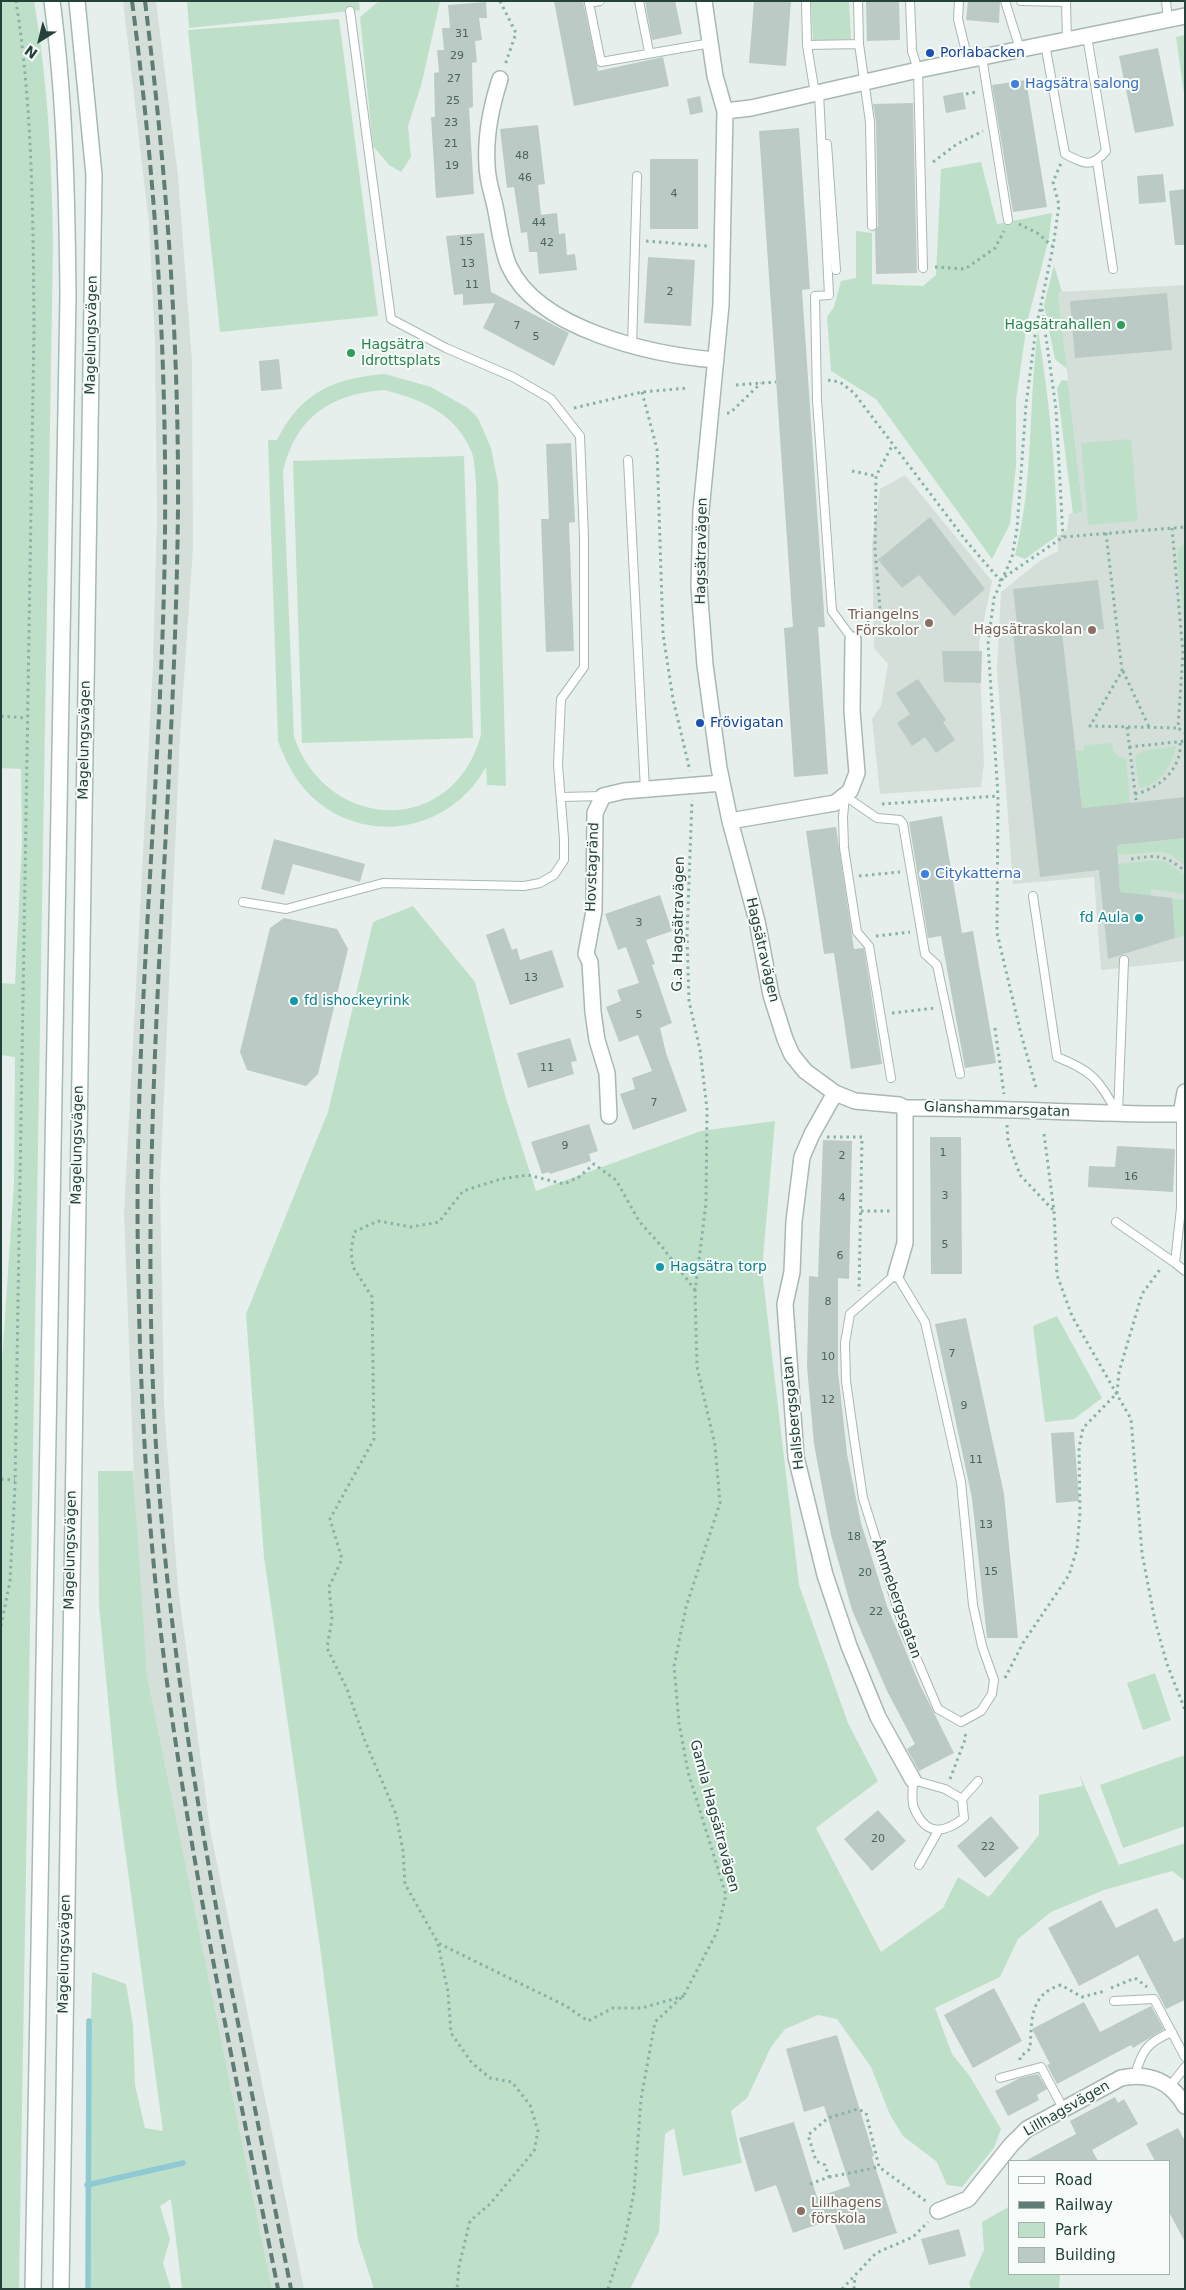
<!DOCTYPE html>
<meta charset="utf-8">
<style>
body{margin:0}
#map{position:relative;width:1186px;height:2290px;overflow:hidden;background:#e6efeb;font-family:"DejaVu Sans",sans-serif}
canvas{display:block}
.frame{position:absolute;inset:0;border:2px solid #24423a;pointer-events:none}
.legend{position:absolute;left:1008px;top:2160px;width:162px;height:115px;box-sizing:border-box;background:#f7fbf9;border:1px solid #a3b1ad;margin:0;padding:6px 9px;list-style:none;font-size:15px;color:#24423a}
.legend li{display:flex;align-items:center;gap:10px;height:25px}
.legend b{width:25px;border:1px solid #a3b1ad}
.north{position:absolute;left:15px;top:15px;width:50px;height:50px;-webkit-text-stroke:4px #f7fbf9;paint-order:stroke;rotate:216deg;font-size:14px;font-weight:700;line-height:20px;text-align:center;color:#24423a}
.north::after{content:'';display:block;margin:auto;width:18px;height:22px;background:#24423a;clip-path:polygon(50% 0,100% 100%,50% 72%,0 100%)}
</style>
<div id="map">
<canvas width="1186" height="2290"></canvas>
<div class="frame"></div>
<ul class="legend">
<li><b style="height:6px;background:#fff"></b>Road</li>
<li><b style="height:6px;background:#5f7d75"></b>Railway</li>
<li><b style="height:14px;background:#bfe0c8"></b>Park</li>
<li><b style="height:14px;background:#bbcac4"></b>Building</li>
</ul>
<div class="north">N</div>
</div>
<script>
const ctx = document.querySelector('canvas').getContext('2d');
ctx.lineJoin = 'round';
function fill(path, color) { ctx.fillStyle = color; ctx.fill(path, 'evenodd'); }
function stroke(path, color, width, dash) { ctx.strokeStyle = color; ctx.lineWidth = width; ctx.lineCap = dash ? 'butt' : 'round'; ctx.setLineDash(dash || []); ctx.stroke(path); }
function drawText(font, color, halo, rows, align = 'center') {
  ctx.font = font + ' "DejaVu Sans",sans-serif'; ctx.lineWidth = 4; ctx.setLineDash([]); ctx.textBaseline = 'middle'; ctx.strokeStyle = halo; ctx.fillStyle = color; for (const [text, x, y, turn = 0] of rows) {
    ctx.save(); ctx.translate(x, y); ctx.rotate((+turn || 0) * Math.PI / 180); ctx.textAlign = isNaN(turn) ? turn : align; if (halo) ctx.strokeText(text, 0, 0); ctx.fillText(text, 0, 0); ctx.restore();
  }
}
fill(new Path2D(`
 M123,1h33l22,175 14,185 1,187 -13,189 -20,448 4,221 14,181 32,242 94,460h-32l-125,-614 -10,-117 -13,-345 29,-549 4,-148 -2,-174 -6,-118z
 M1185,285v676l-84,9 -7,-93 -81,7 -16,-215 4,-77 40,-32 17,-9 -1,-15 10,-6 2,-16 14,-2 -25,-220z
 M905,475l87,106 -13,63 5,119 -3,24 -101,7 -8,-75 9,-13 7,-42 -14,-16 -2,-104 8,-55z`), '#d4dfda');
fill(new Path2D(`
 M1,1h33c14,81 18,163 19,245l-34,2043h-18v-913l13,-193 1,-126 -14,-2v-72l14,1 7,-142 -1,-73 -20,-1z
 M187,1h172l1,9 -171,18z
 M379,1h61l-18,81 -14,44 3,31 -10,15 -12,-7 -16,-19 -13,-129z
 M811,1h38l2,38 -38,2z
 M339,19l39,297 -158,16 -32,-302z
 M1185,35v66l-9,-64z
 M981,162l16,62 55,-11 -3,25 -22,85 -11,77v66l-6,58 -18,35 -116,-160 -45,-28 -4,-54 7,-10 7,-26 15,-3v-47l16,2v51l51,2 13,-11 5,-106z
 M1054,265l8,27h-4l9,77 -12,-10 -11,-54z
 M1038,330c11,68 18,137 19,206l-32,23 -10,-4c19,-72 13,-151 23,-225z
 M385,374l46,13 37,21 10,10 13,30 7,35 8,303 -19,-1 -1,-18c-36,66 -124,81 -178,26 -14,-15 -23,-33 -30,-52l-10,-301h9c24,-48 57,-62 108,-66zM384,390c37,9 73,24 88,63 3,9 3,21 4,31l5,251c-28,102 -153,98 -187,2l-11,-266c13,-54 47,-77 101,-81z
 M1062,380l6,1 15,131 -10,2 -16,-126z
 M1131,439l7,82 -50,4 -7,-82z
 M464,456l9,282 -171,5 -9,-282z
 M1185,543v90l-8,-75 2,-10z
 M1112,743l1,8 5,5 8,3 4,44 -48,5 -6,-57 8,-1v-5z
 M1176,746c-4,20 -16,40 -37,42l-4,-31 7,-6z
 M1185,838v28c-24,-25 -39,-9 -68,-12v-9z
 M1157,860l9,2 19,13v19l-34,-5v7l-31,-4 -2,-28z
 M1172,898l13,2v35l-10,3z
 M413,906l62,76 30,113 31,96 165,-60 74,-10 -13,149 37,315 49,138 30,58 -62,47 65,124 62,-44 15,-31 31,20 50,-62v-40l44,-9 -4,-13 40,92 66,-22v38l-13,-10 -68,19 -53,22 -33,27 -18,38 -65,31 17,46 17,21 32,54 -7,19 -32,39 -15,-2 -10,-23 -34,-26 -13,-21 -19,-48 -34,-48 -19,-4 -33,14 -14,18 -24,51 -16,13 11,52 -59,13 -9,-48 -9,6 -6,98 -29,57h-256l-16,-49 -38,-293 -56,-390 -18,-243 82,-202 45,-190z
 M1057,1316l45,82 -28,21 -29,3 -12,-96z
 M98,1471h35l14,204 125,614h-90l-11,-90 -11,7 10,33 -7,24 8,26h-83l-1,-104 5,-213 34,12 7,40 2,61 10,43 18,3 -47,-348 -17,-178z
 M1155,1673l16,47 -28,10 -16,-47z
 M1185,1755v71l-62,22 -23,-63z
 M1010,2206v68h50l-1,15h-88l-2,-6 15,-33 -2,-28z`), '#bfe0c8');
stroke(new Path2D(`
 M87,2185l96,-22
 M88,2289l1,-268`), '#8ec9d4', 5.5);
fill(new Path2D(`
 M554,1h29l15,70 65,-14 6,29 -95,20z
 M645,1h30l7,33 -30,6z
 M754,1h37l-5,65 -37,-3z
 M866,1h33l1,39 -33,1z
 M968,1h32l-1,22 -33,-3z
 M486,2l1,16h-8l3,22 -7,1 2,21 -5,1 1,44 -4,1 5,86 -38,4 -5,-81h4l-1,-44 5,-1 -2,-22h7l-2,-22h8l-2,-23z
 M1158,48l16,78 -39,7 -16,-77z
 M1026,80l21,127 -34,5 -21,-127z
 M963,92l3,17 -20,4 -3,-17z
 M700,96l3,16 -13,3 -3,-16z
 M913,103l4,170 -41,1 -1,-44 3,-4 -2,-104 -3,-18z
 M538,125l7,59 -7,1 3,30 16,-2 2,21 6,-1 2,22 8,-1 2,16 -38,4 -2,-22h-8l-2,-20 -6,1 -7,-46 -7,1 -7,-59z
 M799,128l11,161 -8,1 23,337h-7l10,147 -34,3 -10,-149 9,-1 -34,-496z
 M650,159h48v70h-48z
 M1163,174l3,28 -27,2 -2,-28z
 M1185,189v56h-10l-6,-54z
 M484,233l7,59 78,41 -15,33 -71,-38 12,-25 -32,2v-11l-9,1 -8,-59z
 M648,257l47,3 -4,66 -47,-3z
 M1167,293l5,57 -97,8 -5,-57z
 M279,359l3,30 -21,2 -2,-30z
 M571,443l4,79 -6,1 5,128 -28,1 -5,-133h8l-3,-75z
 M930,517l55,72 -31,27 -35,-41 -17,13 -24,-28z
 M1098,580l6,49 -42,4 20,175 103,-11v41l-68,7 3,47 52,6 3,40 -67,21 -9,-89 -59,7 -28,-253 6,8 -5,-43z
 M942,651h40l-1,32 -37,-1z
 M918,679l28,41 -3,2 12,18 -19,13 -11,-16 -13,9 -15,-23 13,-9 -14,-21z
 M942,816l20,117 11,-2 23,132 -31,5 -24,-132 -13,2 -19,-116z
 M836,827l18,122 10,-1 18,116 -31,5 -17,-116 -10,1 -18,-123z
 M274,839l91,25 -5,18 -67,-18 -9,31 -23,-6z
 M660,895l12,36 -26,9 9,24 -3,1 20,58 -12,5 6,25 21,58 -54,19 -13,-36 15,-5 -3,-11 20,-7 -14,-36 -19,7 -13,-35 15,-6 -4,-11 22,-7 -13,-36 -8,3 -13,-36z
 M284,918l53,11 11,20 -30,125 -12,12 -59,-16 -7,-18 30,-124z
 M504,928l8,22 5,-2 3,12 32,-10 12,37 -54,18 -24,-70z
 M570,1038l7,23 -6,1 3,12 -46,14 -11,-35z
 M589,1124l9,27 -9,3 2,7 -41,13 -1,-2 -7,2 -11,-32z
 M930,1137h31l1,137h-31z
 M823,1140l29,1 -3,138 -11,-1v93l9,83 14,69 26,83 33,79 34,68 -35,18 -12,-22 8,-5 -28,-53 -35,-81 -21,-75 -17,-91 -7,-77 2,-91 9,1z
 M1117,1146l58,3 -2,43 -85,-5 1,-21 26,1z
 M966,1318l38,176 14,144h-31l-15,-140 -37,-174z
 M1074,1432l5,69 -23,2 -5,-70z
 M878,1810l28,31 -34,30 -28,-32z
 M991,1816l28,32 -34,30 -28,-32z
 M1101,1900l15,28 41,-20 17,34 11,-5v63l-19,9 -28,-54 -59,31 -31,-58z
 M994,1988l28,53 -49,27 -29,-53z
 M1084,2002l16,30 51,-26 13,23 -31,19 -2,-3 -74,39 -10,-19 3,-1 -18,-35z
 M837,2035l37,121 -2,1 25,76 -53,17 -11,-31 -40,14 -17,-48 -21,7 -16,-54 55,-16 23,75 33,-11 -26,-80 -20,6 -18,-63z
 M1038,2074l9,15 -10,6 2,5 -31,16 -13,-25 25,-13z
 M1115,2097l3,6 6,-4 14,25 -46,26 6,11h-73l51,-27 -6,-13z
 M1178,2128l7,13v101l-15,-28v-53h-15l-9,-17z
 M959,2229l7,27 -37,9 -8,-26z`), '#bbcac4');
const service = new Path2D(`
 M600,1l-11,2 12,59 110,-19
 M639,1l10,51
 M806,1l1,44 8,49
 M858,1l1,43 11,78 2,104
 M910,1l2,50 6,19 5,198
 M959,1l-1,18 10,41
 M1005,1l15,48
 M1021,1l45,1
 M1066,1l1,39
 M1166,1l2,19
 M1045,44l20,110c18,9 26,15 41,-3l-19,-115
 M807,45l52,-1
 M982,57l26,163
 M819,93l10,202 -14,1 2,104 15,211 21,29
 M827,144l9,126
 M1097,161l16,108
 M632,347l5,-171
 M628,460l17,330
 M845,796l32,22 23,2 3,4 22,130 12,11 23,109
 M845,796l-2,21 1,31 13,84 12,14 22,132
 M561,797l42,-1
 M1033,896l24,161c38,15 41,23 61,57
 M243,902l43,7 97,-26 141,3 16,-3 14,-8 10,-15v-21l-6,-74 3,-66 23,-32v-129l-4,-102 -29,-37 -38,-22 -67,-29 -55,-29 -41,-308
 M1118,1114l6,-154
 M1181,1114v94l-6,55 10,8
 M1116,1222l59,41
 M896,1274l29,48 36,160 12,123 9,41 12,34 -2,14 -11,17 -20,11 -23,-13 -34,-80 -41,-131 -9,-60 -8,-57 -1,-38 5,-29z
 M913,1780l32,9 17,10 2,19c-21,16 -38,18 -50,-10 -3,-7 -1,-20 -1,-28z
 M962,1799l16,-18
 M919,1865l19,-34
 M1114,2001l40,-2 31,58
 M1135,2075c7,-24 12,-33 37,-43
 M1000,2078l41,-11 22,41
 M1170,2086l15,-19`);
const minor = new Path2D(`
 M704,1l11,75 10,35 -4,194 -20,206 -2,75 6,79 14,103 11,53 27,100 14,74 14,44 7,16 13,16 30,22 20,8 44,4 6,3c93,-1 186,7 280,6
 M500,79c-9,28 -15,56 -13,86 0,14 5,28 8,41 4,19 6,42 14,60 29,64 144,89 207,94
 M725,111l26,-3 167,-38 267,-54
 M730,821l105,-18 15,-12 7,-18 -5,-62 1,-71
 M835,1093l-23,41 -10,23 -8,64 -2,51 -7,32 11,153 29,118 24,71 29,71 35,63
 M1181,1114l4,-22
 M609,1116l-2,-43 -10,-33 -4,-28 -3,-50 -4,-8 8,-43 1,-98 8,-17 21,-5 98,-8
 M896,1274l9,-31v-135
 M938,2211l30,-12 43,-54 16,-16 94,-51c27,-6 50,3 64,28`);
const secondary = new Path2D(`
 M33,2289l35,-1994c-1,-99 -3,-196 -16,-294
 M61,2289l33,-2114 -17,-174`);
stroke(service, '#a8b8b2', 10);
stroke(minor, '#a8b8b2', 18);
stroke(secondary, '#a4bbb3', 18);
stroke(new Path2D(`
 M500,1l16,32 -11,32
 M966,94l10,-2
 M933,162l24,-18 26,-13
 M1019,224l20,10 14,13
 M646,241l61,5
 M935,267l30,2 30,-21 9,-17
 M1042,309l14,100 7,128
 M828,380l12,2 14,11 113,149 33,38 63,-43 122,-10
 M736,385l40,-3
 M642,392l15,57 6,185 10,65 17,72
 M574,408l68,-16 46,-4
 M727,413h3l31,-30
 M852,471l24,5
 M1172,528l11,125 -5,75 7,5
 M1106,533l16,138 -32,55 88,2
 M863,628l17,-19 -5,-59 1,-74 17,-32
 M1123,671l26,56
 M1,716l26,2
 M1127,727l9,73
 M1129,747l56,-6
 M1135,794c24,-5 48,-26 45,-53
 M882,804l116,-8
 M1131,859c26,-4 33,-5 54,12
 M859,876l41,-4
 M876,936l34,-4
 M892,1013l43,-5
 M995,1028l9,66
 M1036,1087l-15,-53 -24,-101 1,-137 -10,-152 6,-46 18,-41 5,-28 9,-124 10,-77 17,-81 6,-42 -6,-23 8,-19
 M1007,1125l1,16 12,34 34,36
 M1044,1134l10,77 3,64 15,41 59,103 11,134 13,68 12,43 18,46
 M827,1137h35l-3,154
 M861,1211h29
 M1,1479l14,1
 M1,1626l9,-45 5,-95 19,-1157c-1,-110 -1,-219 -18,-328
 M1005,1678l18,-35 46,-68 8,-26 3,-37 -1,-64 4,-20 34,-35 2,-21 23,-78 19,-26
 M950,1779l16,-42 -2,-5
 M438,1944l10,48 3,41 21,30 18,15 22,4 18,23 8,26 -4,20 -44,53 -20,17 -11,45 -2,23
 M1111,1988l24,-10 12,9
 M684,1996l-42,12h-29l-25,13 -22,-15 -128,-63 -33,-59 -2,-33 -7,-37 -31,-73 -18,-52 -20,-41 5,-29 -3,-32 13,-28 -12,-40 44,-80 -2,-142 -19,-30 -2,-15 3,-20 24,-11 33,6 28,-5 24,-31 38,-12 27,-4 36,9 15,-7 15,-13 22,16 23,41 24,27 32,42
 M1020,2060v-3l10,-8c2,-28 -1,-55 31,-64l21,12 23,-6
 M829,2177l50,-10
 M810,2184l19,-7 -4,-12 -9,-4 -8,-26 20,-17 30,-9 8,4 13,54 48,35
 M608,2289l17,-51 9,-46 7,-93 14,-77 29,-27 33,-63 9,-37 -38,-123 -9,-49 -5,-57 12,-59 34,-104 -5,-58 -18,-78 -2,-76 11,-88 1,-94 -7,-59 -11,-49 -2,-65 5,-136
 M842,2289l34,-36 37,-16 15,-15
 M854,2289l1,-13`), '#86b3a5', 3, [2.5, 4]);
stroke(service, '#fff', 8);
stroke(minor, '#fff', 15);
stroke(secondary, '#fff', 15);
stroke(new Path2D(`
 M132,1c26,196 37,391 32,588 -6,224 -30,447 -26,670 2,147 11,293 31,438 28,199 70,395 109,592
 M145,1c21,169 34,337 33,508 -3,292 -37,585 -25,878 12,305 79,603 138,902`), '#5f7d75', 4, [10, 5]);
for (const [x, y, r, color] of [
 [930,53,5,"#1a4fb4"],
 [1015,84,5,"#3f7fe0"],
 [1121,325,5,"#2e9e5b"],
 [351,353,5,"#2e9e5b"],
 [929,623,5,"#8d6e63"],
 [1092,630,5,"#8d6e63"],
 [700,723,5,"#1a4fb4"],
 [925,874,5,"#3f7fe0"],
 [1139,918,5,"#0f9aa8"],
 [294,1001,5,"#0f9aa8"],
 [660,1267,5,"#0f9aa8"],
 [801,2211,5,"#8d6e63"]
]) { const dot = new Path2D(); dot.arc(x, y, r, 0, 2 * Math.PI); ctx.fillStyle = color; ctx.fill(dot); stroke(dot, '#f7fbf9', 2); }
drawText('11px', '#4a645c', null, [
 ["31",462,34],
 ["29",457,56],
 ["27",454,79],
 ["25",453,101],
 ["23",451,123],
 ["21",451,144],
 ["48",522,156],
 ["19",452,166],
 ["46",525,178],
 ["4",674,194],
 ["44",539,223],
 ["15",466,242],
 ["42",547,243],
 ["13",468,264],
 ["11",472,285],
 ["2",670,292],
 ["7",517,326],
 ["5",536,337],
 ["3",639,923],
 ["13",531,978],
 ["5",639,1015],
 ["11",547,1068],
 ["7",654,1103],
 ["9",565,1146],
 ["1",943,1153],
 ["2",842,1156],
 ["16",1131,1177],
 ["3",945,1196],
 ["4",842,1198],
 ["5",945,1245],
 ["6",840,1256],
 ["8",828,1302],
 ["7",952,1354],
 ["10",828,1357],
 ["12",828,1400],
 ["9",964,1406],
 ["11",976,1460],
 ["13",986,1525],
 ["18",854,1537],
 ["15",991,1572],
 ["20",865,1573],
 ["22",876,1612],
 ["20",878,1839],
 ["22",988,1847]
]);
drawText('14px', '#164399', '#f7fbf9', [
 ["Porlabacken",940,53],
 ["Frövigatan",710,723]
], 'left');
drawText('14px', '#366cbe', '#f7fbf9', [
 ["Hagsätra salong",1025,84],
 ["Citykatterna",935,874]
], 'left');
drawText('14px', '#27864d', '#f7fbf9', [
 ["Hagsätrahallen",1111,325],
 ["Hagsätra",361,345,"left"],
 ["Idrottsplats",361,361,"left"]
], 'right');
drawText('14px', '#24423a', '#f7fbf9', [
 ["Magelungsvägen",92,335,-89],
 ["Hagsätravägen",702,551,-89],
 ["Magelungsvägen",85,740,-89],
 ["Hovstagränd",593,867,-88],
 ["G.a Hagsätravägen",679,924,-89],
 ["Hagsätravägen",762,950,77],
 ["Glanshammarsgatan",997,1110,2],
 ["Magelungsvägen",78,1145,-89],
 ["Hallsbergsgatan",794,1413,-96],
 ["Magelungsvägen",71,1550,-89],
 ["Åmmebergsgatan",896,1599,71],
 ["Gamla Hagsätravägen",714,1816,75],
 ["Magelungsvägen",65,1954,-89],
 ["Lillhagsvägen",1067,2109,-30]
]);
drawText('14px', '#785e54', '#f7fbf9', [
 ["Triangelns",919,615],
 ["Förskolor",919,631],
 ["Hagsätraskolan",1082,630],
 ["Lillhagens",811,2203,"left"],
 ["förskola",811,2219,"left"]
], 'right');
drawText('14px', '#0d838f', '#f7fbf9', [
 ["fd Aula",1129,918,"right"],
 ["fd ishockeyrink",304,1001],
 ["Hagsätra torp",670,1267]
], 'left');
</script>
